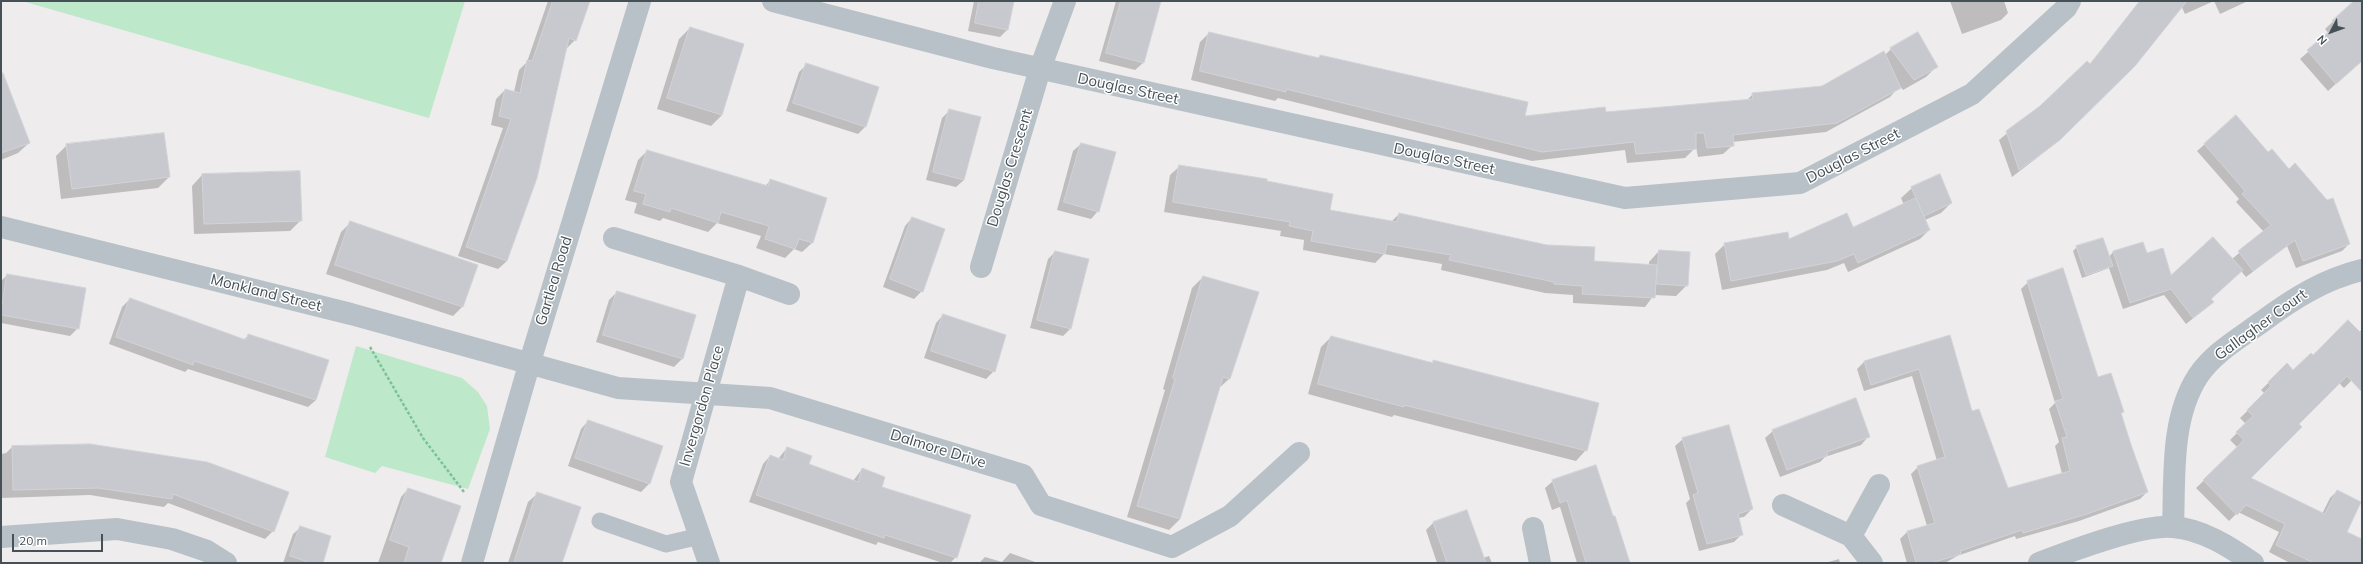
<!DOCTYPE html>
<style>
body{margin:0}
#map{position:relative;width:2363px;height:564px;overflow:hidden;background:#eeecec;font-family:Mulish,sans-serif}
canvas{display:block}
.frame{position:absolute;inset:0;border:2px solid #465057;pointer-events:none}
.north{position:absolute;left:2311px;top:12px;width:40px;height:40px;-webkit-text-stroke:3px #fff;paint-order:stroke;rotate:229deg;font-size:11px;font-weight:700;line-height:16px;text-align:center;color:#465057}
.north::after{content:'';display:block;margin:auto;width:14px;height:18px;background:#465057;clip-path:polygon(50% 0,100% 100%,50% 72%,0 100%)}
.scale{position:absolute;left:12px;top:534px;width:91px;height:18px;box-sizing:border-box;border:2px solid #465057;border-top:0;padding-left:5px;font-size:12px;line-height:14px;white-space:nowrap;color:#465057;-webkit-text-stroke:3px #fff;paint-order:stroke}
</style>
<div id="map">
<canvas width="2363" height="564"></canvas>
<div class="frame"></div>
<div class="north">N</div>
<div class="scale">20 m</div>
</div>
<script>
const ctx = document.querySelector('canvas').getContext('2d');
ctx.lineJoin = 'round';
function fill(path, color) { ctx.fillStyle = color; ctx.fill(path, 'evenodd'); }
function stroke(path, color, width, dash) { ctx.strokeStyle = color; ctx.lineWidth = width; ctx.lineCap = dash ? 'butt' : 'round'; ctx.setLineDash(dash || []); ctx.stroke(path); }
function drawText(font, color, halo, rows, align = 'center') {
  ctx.font = font + ' Mulish,sans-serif'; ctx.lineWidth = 3; ctx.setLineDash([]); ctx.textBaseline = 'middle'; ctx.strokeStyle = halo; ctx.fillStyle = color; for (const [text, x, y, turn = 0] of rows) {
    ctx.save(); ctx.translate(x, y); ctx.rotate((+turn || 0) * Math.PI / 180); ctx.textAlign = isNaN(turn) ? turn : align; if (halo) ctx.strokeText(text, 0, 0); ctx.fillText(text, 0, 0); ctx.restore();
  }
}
fill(new Path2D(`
 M22,1h443l-36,117z
 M356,346l106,32 16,14 9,14 3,23 -22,60 -86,-23 -7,7 -50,-16z`), '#bee8ca');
fill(new Path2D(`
 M548,1h41l-14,39 -9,9 -59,212 -9,8 -40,-13 45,-128 -12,-3 5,-26 9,-9 9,2 5,-22 8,-8z
 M974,1h39l-6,29 -7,7 -32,-6z
 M1116,1h44l-17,62 -8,7 -36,-9z
 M1950,1h54l4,12 -7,7 -39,14z
 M2140,1h17l-31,73 -75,73 -39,30 -13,-37 90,-75z
 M2179,1h35l-29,13z
 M2214,1h34l-28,13z
 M2355,1h7v51l-14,21 -20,18 -28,-32 29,-25 -4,-5z
 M690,28l53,17 -21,70 -11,11 -54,-17 22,-70z
 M1209,33l108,26 3,-3 204,61 81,-3 141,-13 7,-7 69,-7 63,-32 6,-6 45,18 -10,10 -23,13 -3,-4 -10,11 -64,35 -94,10 1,3 -10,9 -25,3 -2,-10 -11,11 -58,5 -2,-13 -93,11 -254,-63 -3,3 -84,-21 9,-38z
 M806,65l59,62 -7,7 -72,-23 13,-39z
 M1,110l28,33 -11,10 -17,7z
 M950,110l14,70 -8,7 -30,-7 16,-62z
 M1081,144l17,67 -7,8 -34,-9 16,-59z
 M2205,144l144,100 -7,7 -46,17 -9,-22 -41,31 -5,-6 -31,28 2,3 -7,7 -19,15 -22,-29 -41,14 -14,-41 -27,10 -9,-27 4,-4 32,10 4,-5 33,3 25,22 61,-18 32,-27 -28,-30 3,-3 -42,-48z
 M67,145l102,32 -11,11 -97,11 -5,-43z
 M647,151l118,35 6,-6 41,63 -10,9 -8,-3 -9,9 -29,-10 5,-12 -44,-13 -9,9 -45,-14 -3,3 -26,-8 3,-10 -12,-3 13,-40z
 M1180,166l86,16 63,29 62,11 8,-8 194,48 56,3v-3l10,-11 28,34 -11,11 -22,-1 -9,12 -72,-4v-8l-28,-2 -104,-23 1,-6 -58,-10 -9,9 -72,-13 1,-10 -24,-4 1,-5 -117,-19 6,-37z
 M202,175l99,45 -11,11 -96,3 -2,-48z
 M1912,188l39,15 -10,10 -16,7 4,10 -9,9 -72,33 -4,-9 -17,7 -105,20 -7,-36 10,-10 63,-4 64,-12 52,-23 -3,-7z
 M912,218l10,73 -8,8 -31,-12 22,-61z
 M350,223l113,83 -10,10 -127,-42 15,-42z
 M1055,252l15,77 -7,7 -33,-8 18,-69z
 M7,275l78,14 -7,39 -8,8 -69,-13v-42z
 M1203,277l26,102 -11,10 -38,130 -11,11 -42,-13 38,-127 -2,-1 29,-101z
 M2028,282l95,130 -2,2 26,78 -7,7 -61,22 -63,18 -1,-3 -58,20 -12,7h-38l-7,-24 7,-7 20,-6 -16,-52 7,-7 19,-6 -25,-85 -48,15 -7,-22 7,-7 85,-26 22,77 37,77 54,-16 -7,-28 4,-4 -10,-33 6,-6 -34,-114z
 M617,292l78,24 -13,43 -8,8 -78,-25 13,-42z
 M130,299l113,41 5,-4 80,25 -12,39 -8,7 -120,-38 -3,3 -76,-28 13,-37z
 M943,315l51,56 -8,8 -62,-21 12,-35z
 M2362,330v40l-18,18 -5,-5 -42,41 -48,55 73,35 8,-16 7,-7 9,41 16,9v22h-72l-21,-11 10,-20 -41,-20 -9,9 -33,-33 42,-40 -8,-8 16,-16 -6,-6 25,-24 -4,-4 26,-25 6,6 20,-15z
 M1331,337l100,27 3,-3 152,89 -10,11 -182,-46 -2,2 -84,-23 13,-47z
 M1855,399l13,38 -7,8 -36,12 -5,5 -40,15 -15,-39 8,-7z
 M588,421l74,26 -13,37 -8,8 -73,-26 13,-37z
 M1683,439l69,70 -8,8 -6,1 4,16 -8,8 -35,9 -13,-48 4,-4 -15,-53z
 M89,445l184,86 -8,8 -97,-36 -4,4 -74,-12 -89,3v-44l5,-1 6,-6z
 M787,448l20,17 46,16 9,-12 94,88 -6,6h-7l-65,-21 -2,3 -127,-43 14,-38 7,-8 8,3z
 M1553,481l77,82h-53l-17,-56 -8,3 -7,-22z
 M408,489l32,74h-62l23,-66z
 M538,493l23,70h-53l20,-61z
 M1433,523l50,35 6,-2 3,7h-55l-11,-33z
 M301,527l20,36h-38l10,-29z
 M1010,553l28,10h-59l6,-6 17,5z
 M1839,559l1,4h-15z`), '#0003');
const building = new Path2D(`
 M553,1h37l-14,40 -7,-3 -32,140 -30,83 -41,-14 45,-128 -12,-3 6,-27 15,4 7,-33 5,1z
 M979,1h35l-6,29 -33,-7z
 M1121,1h40l-17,62 -38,-10z
 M2140,1h47l-52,65 -75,74 -41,30 -13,-39 34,-25 47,-45 3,3z
 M2354,1h8v60l-26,23 -29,-34 29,-24 -4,-5z
 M690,27l54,17 -22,71 -55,-17z
 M1209,32l110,26 1,-3 208,47 -3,14 80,-9 1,5 147,-13 -1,-6 70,-7 62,-35 17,37 -64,35 -104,12 1,11 -27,2 -3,-15h-8v16l-60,5 -2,-12 -92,10 -256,-63v3l-86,-21z
 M1918,32l20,35 -24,13 -24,-32z
 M806,63l73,24 -13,40 -73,-24z
 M1,73h2l27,70 -29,10z
 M949,109l32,8 -17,63 -31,-8z
 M2236,115l32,37 4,-3 17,20 6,-6 32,37 6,-2 17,46 -47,17 -8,-21 -42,31 -15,-20 33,-26 -29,-31 3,-3 -41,-47z
 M164,133l6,44 -98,12 -6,-45z
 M1081,143l35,9 -17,60 -35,-10z
 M647,150l121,36 2,-7 57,19 -14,45 -14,-4 -4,10 -30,-10 4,-13 -48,-14 -3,11 -47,-15 -1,4 -27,-8 3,-10 -12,-3z
 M1179,165l88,14v2l66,13 -3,16 67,12 2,-9 148,32 48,2 -1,14 63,4 -2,33 -73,-4 1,-8 -29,-2v-2l-105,-22 2,-5 -64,-11 -2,10 -74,-13 2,-10 -24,-5 1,-4 -117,-20z
 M300,171l2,50 -98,3 -2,-50z
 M1940,174l12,29 -28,13 -13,-29z
 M1916,198l14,32 -72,33 -4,-9 -17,7 -106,20 -7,-38 64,-11 1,7 58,-26 6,14z
 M912,217l33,12 -22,63 -33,-13z
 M350,221l128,44 -15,42 -128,-42z
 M2213,237l30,33 -32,29 3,3 -21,16 -22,-29 -41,14 -17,-52 30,-9 4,11 16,-5 8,27z
 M2103,238l10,28 -27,9 -10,-29z
 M1659,250l31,2 -2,34 -31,-2z
 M1055,251l34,8 -18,70 -34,-9z
 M2063,268l35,109 13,-4 13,39 -3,1 10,32 17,47 -61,22 -64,19 -1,-3 -62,21 1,3 -30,9h-15l-9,-32 28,-8 -18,-57 28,-9 -26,-88 -48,16 -7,-24 86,-26 22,76 7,-2 29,79 62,-17 -8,-33 5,-1 -12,-36 8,-2 -36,-118z
 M7,274l79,14 -7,41 -78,-14z
 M1203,276l56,16 -29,87 -7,-2 -43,142 -43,-13 38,-127 -2,-1z
 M617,291l79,24 -13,44 -80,-24z
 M130,298l116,42 2,-6 81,26 -13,40 -122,-39 -1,4 -77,-28z
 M943,314l63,21 -11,37 -64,-21z
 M2348,320l14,14v58l-15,-16 -48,48 3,3 -51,51 74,36 12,-24 24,12 -14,30 15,7v24h-48l-38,-18 9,-21 -39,-19 -9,10 -34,-35 41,-40 -8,-8 17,-16 -6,-6 24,-24 -3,-4 19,-19 6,7 18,-17 2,2z
 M1331,336l102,27v-3l166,43 -12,48 -183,-46v2l-86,-23z
 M1856,398l14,39 -43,15 1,3 -41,15 -15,-40z
 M588,420l75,26 -13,38 -75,-26z
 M1729,425l24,84 -15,5 5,21 -36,9 -14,-49 5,-2 -16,-55z
 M90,444l117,18 82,30 -15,40 -101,-38 -1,5 -74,-11 -85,2 -1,-44z
 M787,447l25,9 -3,8 49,18 4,-14 23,9 -3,10 89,28 -14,43 -72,-23 -1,3 -128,-43 14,-40 13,5z
 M1596,465l17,51h2l15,47h-44l-19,-63 -7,3 -8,-23z
 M408,488l53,18 -20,57h-37l5,-16 -19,-7z
 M537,492l44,15 -19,56h-48z
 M1467,510l19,53h-39l-14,-41z
 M300,526l31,10 -8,27h-12l-21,-7z`);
fill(building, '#c7c9ce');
stroke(building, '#d0d3d7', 1);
stroke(new Path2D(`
 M370,347l53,91 41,54`), '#7ac297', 2.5, [3, 2]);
stroke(new Path2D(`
 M600,521l66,23 34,-8`), '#b8c1c7', 17);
stroke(new Path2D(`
 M773,1l220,57 632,140 175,-15 172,-89 94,-86 4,-7
 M1,227l350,87 267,74 152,10 253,77 18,30 131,42 58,-31 69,-63
 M614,238l125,38 50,18
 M981,267l59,-198 25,-68
 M1783,505l68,31 21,27
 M2173,527c2,-49 -3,-108 25,-151 15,-23 43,-39 65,-55 31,-23 62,-42 99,-51
 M1533,528l7,35
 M1851,536l28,-51
 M1,537l116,-8 55,10 35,12 19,12
 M472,563l57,-198 111,-364
 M709,563l-28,-81 58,-206
 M2039,563c32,-12 102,-39 134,-36 29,2 57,20 80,36`), '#b8c1c7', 22);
drawText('15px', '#465057', '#fff', [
 ["Douglas Street",1128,89,12],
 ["Douglas Street",1853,156,-27],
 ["Douglas Street",1444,159,12],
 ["Douglas Crescent",1010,168,-73],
 ["Gartlea Road",554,281,-73],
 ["Monkland Street",266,293,14],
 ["Gallagher Court",2261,325,-36],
 ["Invergordon Place",702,406,-74],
 ["Dalmore Drive",938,449,17]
]);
</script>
